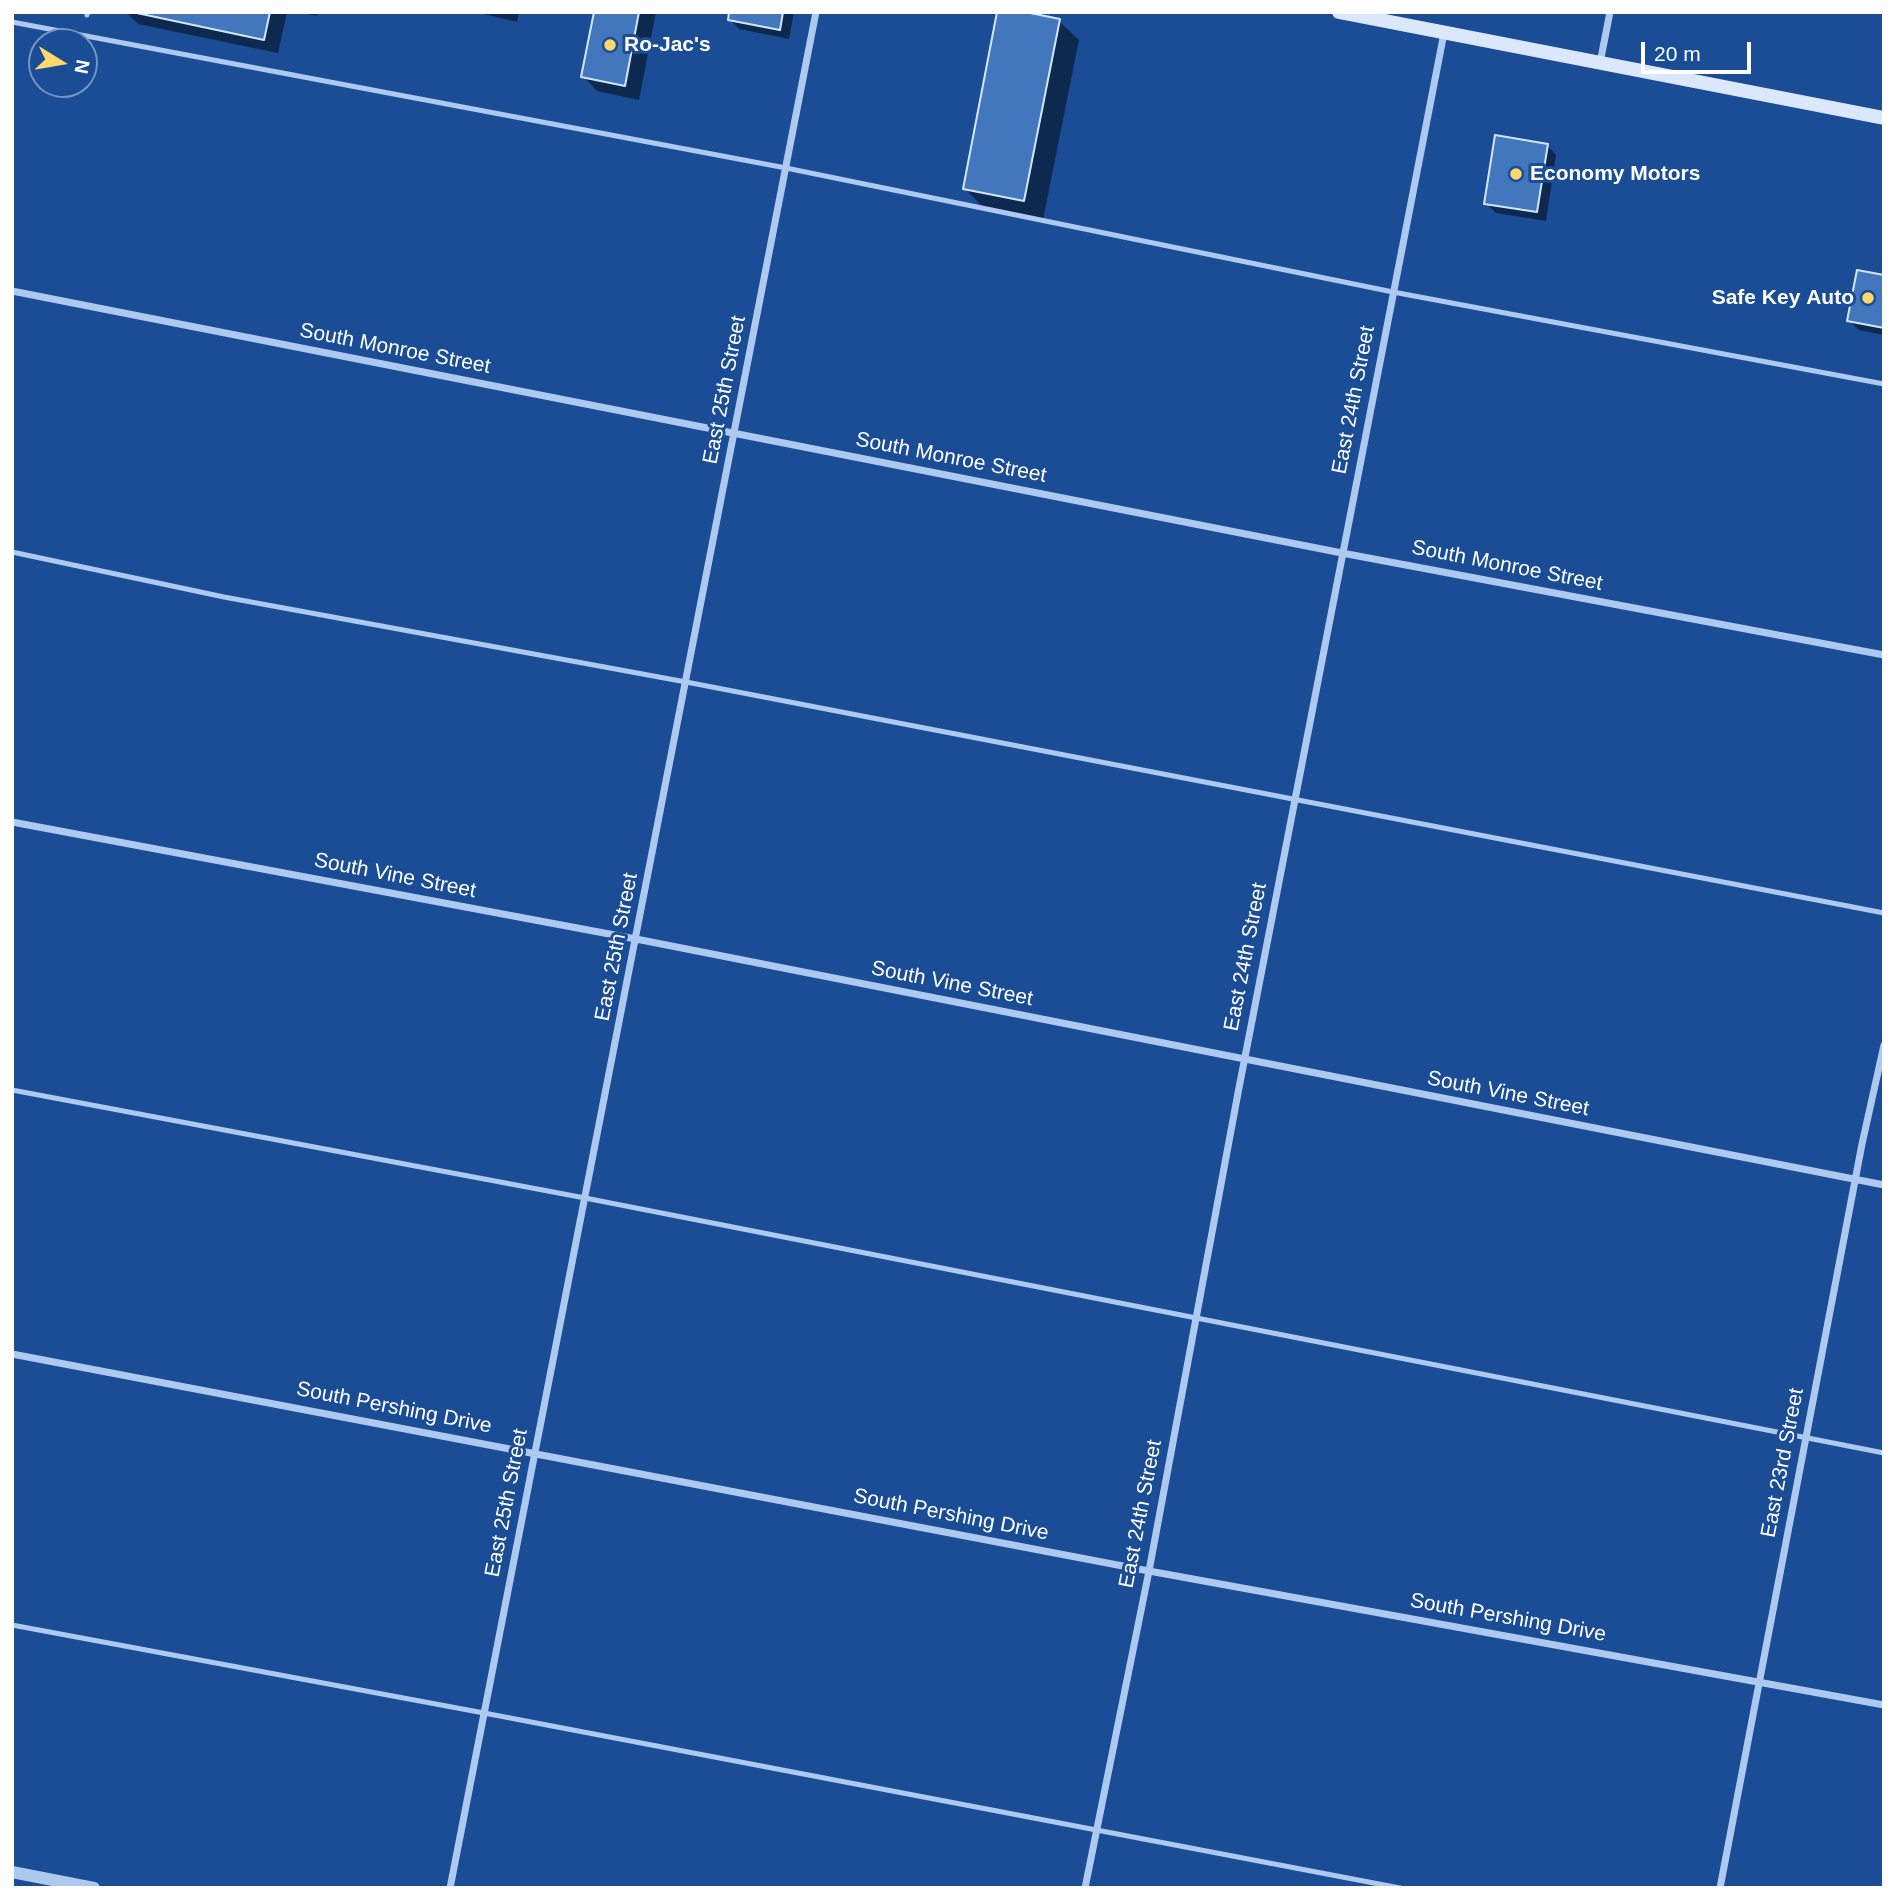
<!DOCTYPE html>
<style>
body{margin:0}
#map{position:relative;width:1896px;height:1900px;overflow:hidden;background:#1a4d96;font-family:Helvetica,sans-serif}
canvas{display:block}
.frame{position:absolute;inset:0;border:14px solid #fff;pointer-events:none}
.north{position:absolute;left:28px;top:28px;width:70px;height:70px;box-sizing:border-box;background:#1a4d96;border:2px solid #7694c0;border-radius:50%;rotate:101deg;font-size:19px;font-weight:700;line-height:28px;text-align:center;color:#fff}
.north::after{content:'';display:block;margin:auto;width:24px;height:32px;background:#ffd86c;clip-path:polygon(50% 0,100% 100%,50% 72%,0 100%)}
.scale{position:absolute;left:1641px;top:42px;width:110px;height:32px;box-sizing:border-box;border:4px solid #fff;border-top:0;padding-left:9px;font-size:21px;line-height:24px;white-space:nowrap;color:#fff;-webkit-text-stroke:5px #1a4d96;paint-order:stroke}
</style>
<div id="map">
<canvas width="1896" height="1900"></canvas>
<div class="frame"></div>
<div class="north">N</div>
<div class="scale">20 m</div>
</div>
<script>
const ctx = document.querySelector('canvas').getContext('2d');
ctx.lineJoin = 'round';
function fill(path, color) { ctx.fillStyle = color; ctx.fill(path, 'evenodd'); }
function stroke(path, color, width, dash) { ctx.strokeStyle = color; ctx.lineWidth = width; ctx.lineCap = dash ? 'butt' : 'round'; ctx.setLineDash(dash || []); ctx.stroke(path); }
function drawText(font, color, halo, rows, align = 'center') {
  ctx.font = font + ' Helvetica,sans-serif'; ctx.lineWidth = 6; ctx.setLineDash([]); ctx.textBaseline = 'middle'; ctx.strokeStyle = halo; ctx.fillStyle = color; for (const [text, x, y, turn = 0] of rows) {
    ctx.save(); ctx.translate(x, y); ctx.rotate((+turn || 0) * Math.PI / 180); ctx.textAlign = isNaN(turn) ? turn : align; if (halo) ctx.strokeText(text, 0, 0); ctx.fillText(text, 0, 0); ctx.restore();
  }
}
fill(new Path2D(`
 M126,12h161l-9,41 -140,-29z
 M299,12h19l-1,4z
 M475,12h44l-2,10z
 M596,12h60l-17,88 -42,-9 -14,-15z
 M731,12h63l-5,27 -50,-10 -9,-10z
 M1059,21l20,19 -36,180 -59,-12 -19,-19z
 M1547,145l9,10 -10,66 -50,-8 -10,-10z
 M1884,277v58l-25,-5 -10,-10z`), '#0007');
const building = new Path2D(`
 M132,12h138l-6,28z
 M594,12h45l-14,74 -44,-9z
 M729,12h54l-3,18 -52,-10z
 M997,12h28l35,7 -36,182 -61,-12z
 M1495,135l53,9 -11,68 -53,-8z
 M1857,270l27,5v53l-37,-7z`);
fill(building, '#4276bd');
stroke(building, '#d4e5fb', 2);
stroke(new Path2D(`
 M87,15l1,-3
 M12,22l774,146 607,124 491,92
 M12,552l212,45 462,85 1198,231
 M12,1090l573,108 1299,255
 M12,1625l472,88 916,175`), '#adc9f0', 5);
stroke(new Path2D(`
 M1600,63l10,-51
 M12,291l1330,262 542,102
 M12,822l624,117 1248,246
 M12,1354l1137,217 735,134
 M450,1888l366,-1876
 M1085,1888l64,-317 89,-478 206,-1060
 M1720,1888l142,-744 22,-99`), '#adc9f0', 7);
stroke(new Path2D(`
 M12,1872l82,16`), '#adc9f0', 12);
stroke(new Path2D(`
 M1339,12l545,106`), '#dbe8fb', 14);
for (const [x, y, r, color] of [
 [610,45,7,"#ffd86c"],
 [1516,174,7,"#ffd86c"],
 [1868,298,7,"#ffd86c"]
]) { const dot = new Path2D(); dot.arc(x, y, r, 0, 2 * Math.PI); ctx.fillStyle = color; ctx.fill(dot); stroke(dot, '#1a4d96', 2.5); }
drawText('bold 21px', '#fff', '#1a4d96', [
 ["Ro-Jac's",624,45],
 ["Economy Motors",1530,174],
 ["Safe Key Auto",1854,298,"right"]
], 'left');
drawText('21px', '#fff', '#1a4d96', [
 ["South Monroe Street",395,349,11],
 ["East 25th Street",725,390,-79],
 ["East 24th Street",1354,400,-79],
 ["South Monroe Street",951,458,11],
 ["South Monroe Street",1507,566,11],
 ["South Vine Street",395,876,11],
 ["East 25th Street",617,947,-79],
 ["East 24th Street",1246,957,-79],
 ["South Vine Street",952,984,11],
 ["South Vine Street",1508,1094,11],
 ["South Pershing Drive",394,1408,11],
 ["East 23rd Street",1783,1463,-79],
 ["East 25th Street",507,1503,-79],
 ["East 24th Street",1141,1514,-79],
 ["South Pershing Drive",951,1515,11],
 ["South Pershing Drive",1508,1618,10]
]);
</script>
